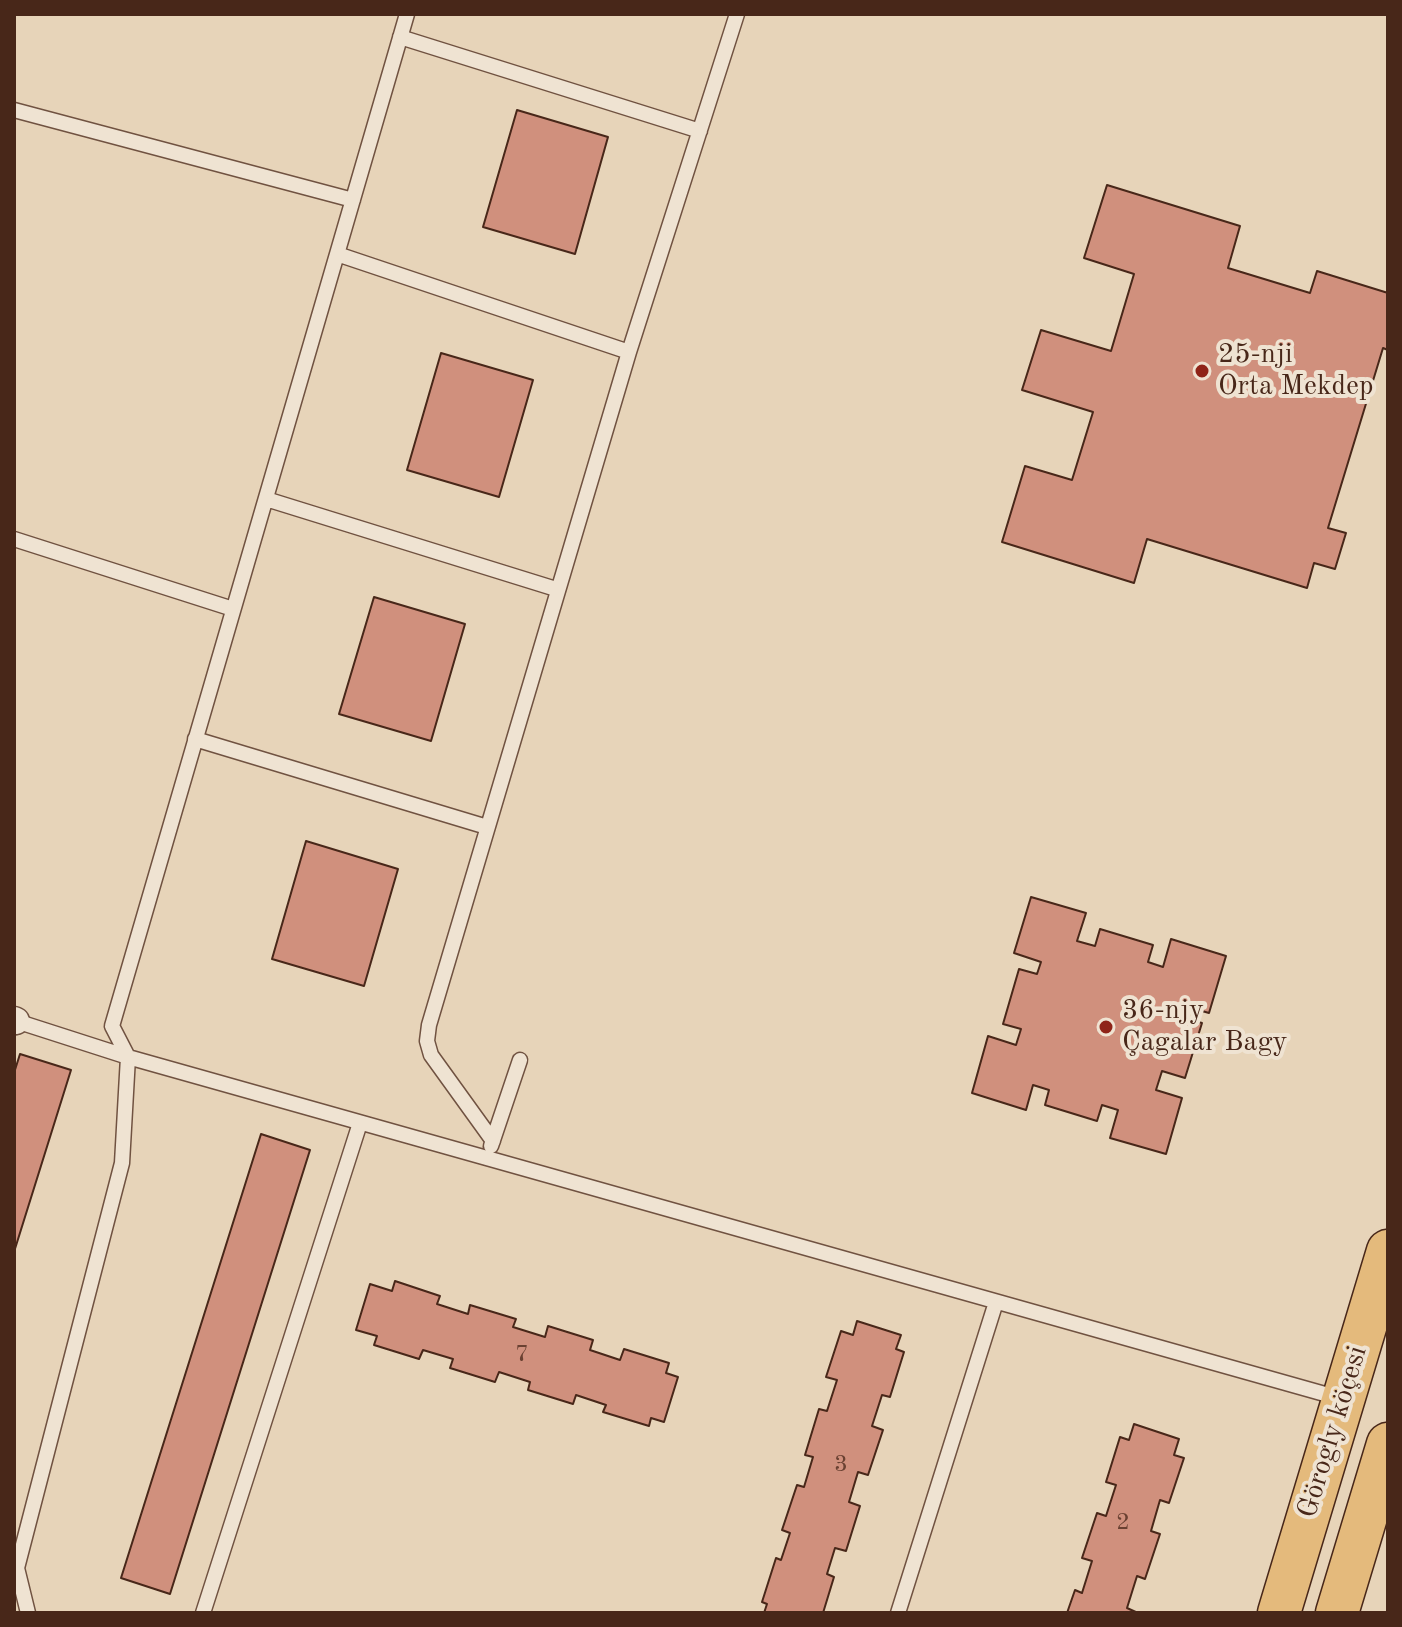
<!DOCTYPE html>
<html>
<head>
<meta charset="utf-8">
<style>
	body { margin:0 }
	#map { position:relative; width:1402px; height:1627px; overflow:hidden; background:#e7d4b9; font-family:"Old Standard TT",serif }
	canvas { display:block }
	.frame { position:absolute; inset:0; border:16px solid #482719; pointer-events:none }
</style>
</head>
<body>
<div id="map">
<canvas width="1402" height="1627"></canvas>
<div class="frame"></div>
</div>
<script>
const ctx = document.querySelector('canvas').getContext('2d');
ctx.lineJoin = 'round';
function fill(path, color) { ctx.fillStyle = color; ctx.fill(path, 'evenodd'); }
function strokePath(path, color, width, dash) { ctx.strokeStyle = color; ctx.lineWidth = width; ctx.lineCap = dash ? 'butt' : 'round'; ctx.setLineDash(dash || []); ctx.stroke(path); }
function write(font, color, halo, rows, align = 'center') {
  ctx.font = font + ' "Old Standard TT",serif'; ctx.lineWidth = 8; ctx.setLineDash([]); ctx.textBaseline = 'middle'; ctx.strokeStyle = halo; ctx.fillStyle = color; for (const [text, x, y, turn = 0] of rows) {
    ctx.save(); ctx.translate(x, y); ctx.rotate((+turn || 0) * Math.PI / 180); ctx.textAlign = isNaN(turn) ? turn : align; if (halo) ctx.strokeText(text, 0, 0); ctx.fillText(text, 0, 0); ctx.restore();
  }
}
const building = new Path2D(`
	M 517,110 L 608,137 L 575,254 L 483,227 Z
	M 1107,185 L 1240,226 L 1228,268 L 1310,293 L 1317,271 L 1388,293 L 1388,350 L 1383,348 L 1328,528 L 1346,533 L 1335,569 L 1314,563 L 1307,588 L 1147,539 L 1134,583 L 1002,542 L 1025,466 L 1072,480 L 1093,412 L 1022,390 L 1041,330 L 1111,351 L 1134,274 L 1084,258 Z
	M 441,353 L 533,380 L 499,497 L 407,470 Z
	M 374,597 L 465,624 L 431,741 L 339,714 Z
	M 306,841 L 398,869 L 364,986 L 272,959 Z
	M 1031,897 L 1086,913 L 1077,941 L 1095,946 L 1100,929 L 1153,945 L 1148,962 L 1163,967 L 1171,939 L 1226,956 L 1209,1013 L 1181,1005 L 1178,1016 L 1202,1023 L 1185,1078 L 1162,1071 L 1156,1090 L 1182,1098 L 1166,1154 L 1110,1138 L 1118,1110 L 1102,1105 L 1097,1121 L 1045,1105 L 1049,1090 L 1033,1085 L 1026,1110 L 972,1093 L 988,1036 L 1016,1045 L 1021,1029 L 1003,1024 L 1019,969 L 1037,974 L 1041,962 L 1014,953 Z
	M 20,1054 L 71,1070 L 14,1252 L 14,1073 Z
	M 261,1134 L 310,1150 L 170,1594 L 121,1578 Z
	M 395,1281 L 440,1296 L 437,1304 L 468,1314 L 470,1305 L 516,1319 L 513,1327 L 545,1337 L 548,1326 L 593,1340 L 590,1350 L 620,1360 L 624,1349 L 669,1363 L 666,1373 L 678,1377 L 664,1422 L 651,1418 L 649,1426 L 603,1412 L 606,1405 L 576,1395 L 573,1404 L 528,1390 L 530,1382 L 499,1372 L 495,1382 L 450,1368 L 453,1359 L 423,1350 L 419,1359 L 374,1345 L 377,1336 L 356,1330 L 370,1284 L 392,1291 Z
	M 857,1321 L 901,1335 L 896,1349 L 904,1352 L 890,1397 L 882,1395 L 872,1426 L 883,1430 L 868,1475 L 858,1472 L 849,1502 L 860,1506 L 846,1551 L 835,1548 L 827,1574 L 834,1577 L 823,1613 L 764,1613 L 767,1604 L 762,1602 L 776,1558 L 781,1560 L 790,1533 L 782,1530 L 797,1485 L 804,1487 L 813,1457 L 805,1455 L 819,1409 L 827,1411 L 837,1380 L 826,1377 L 841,1331 L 853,1335 Z
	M 1134,1424 L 1179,1439 L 1174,1455 L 1184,1458 L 1169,1503 L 1160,1500 L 1151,1531 L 1160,1534 L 1145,1579 L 1137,1576 L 1127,1608 L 1138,1613 L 1067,1613 L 1075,1590 L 1082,1593 L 1092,1561 L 1082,1558 L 1097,1513 L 1106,1516 L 1116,1485 L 1106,1482 L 1120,1437 L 1129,1440 Z`);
fill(building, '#d0907d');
strokePath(building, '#482719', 2);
const service = new Path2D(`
	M 400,37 L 700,131
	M 14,110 L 353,200
	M 337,254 L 629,352
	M 266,499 L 556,589
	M 14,539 L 233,609
	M 195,739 L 487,827
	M 15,1027 L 16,1021 L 128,1057
	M 128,1057 L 112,1026 L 407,14
	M 493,1141 L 431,1055 L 427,1041 L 429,1025 L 629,352 L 737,14
	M 491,1146 L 520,1060
	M 28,1613 L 17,1568 L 122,1163 L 128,1057 L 1339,1398
	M 203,1613 L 360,1123
	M 898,1613 L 996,1302`);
const minor = new Path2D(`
	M 14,1020 L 16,1021`);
const primary = new Path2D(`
	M 1279,1613 L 1388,1251
	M 1337,1613 L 1388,1444`);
strokePath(service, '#705241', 17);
strokePath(minor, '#705241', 29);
strokePath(primary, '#482719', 45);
strokePath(service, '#efe3d2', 14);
strokePath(minor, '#efe3d2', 26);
strokePath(primary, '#e4ba7c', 42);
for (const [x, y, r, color] of [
	[1202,371,8,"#8f2418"],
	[1106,1027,8,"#8f2418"]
]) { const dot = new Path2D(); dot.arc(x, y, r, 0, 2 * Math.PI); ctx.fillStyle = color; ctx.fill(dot); strokePath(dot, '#efe3d2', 3); }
write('24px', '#6a4132', null, [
	["7",522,1355],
	["3",841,1465],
	["2",1123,1523]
]);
write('28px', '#482719', '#efe3d2', [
	["25-nji",1218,355],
	["Orta Mekdep",1218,387],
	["36-njy",1122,1011],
	["Çagalar Bagy",1122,1043]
], 'left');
write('28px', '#482719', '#efe3d2', [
	["Görogly köçesi",1333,1432,-73]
]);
</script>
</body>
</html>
